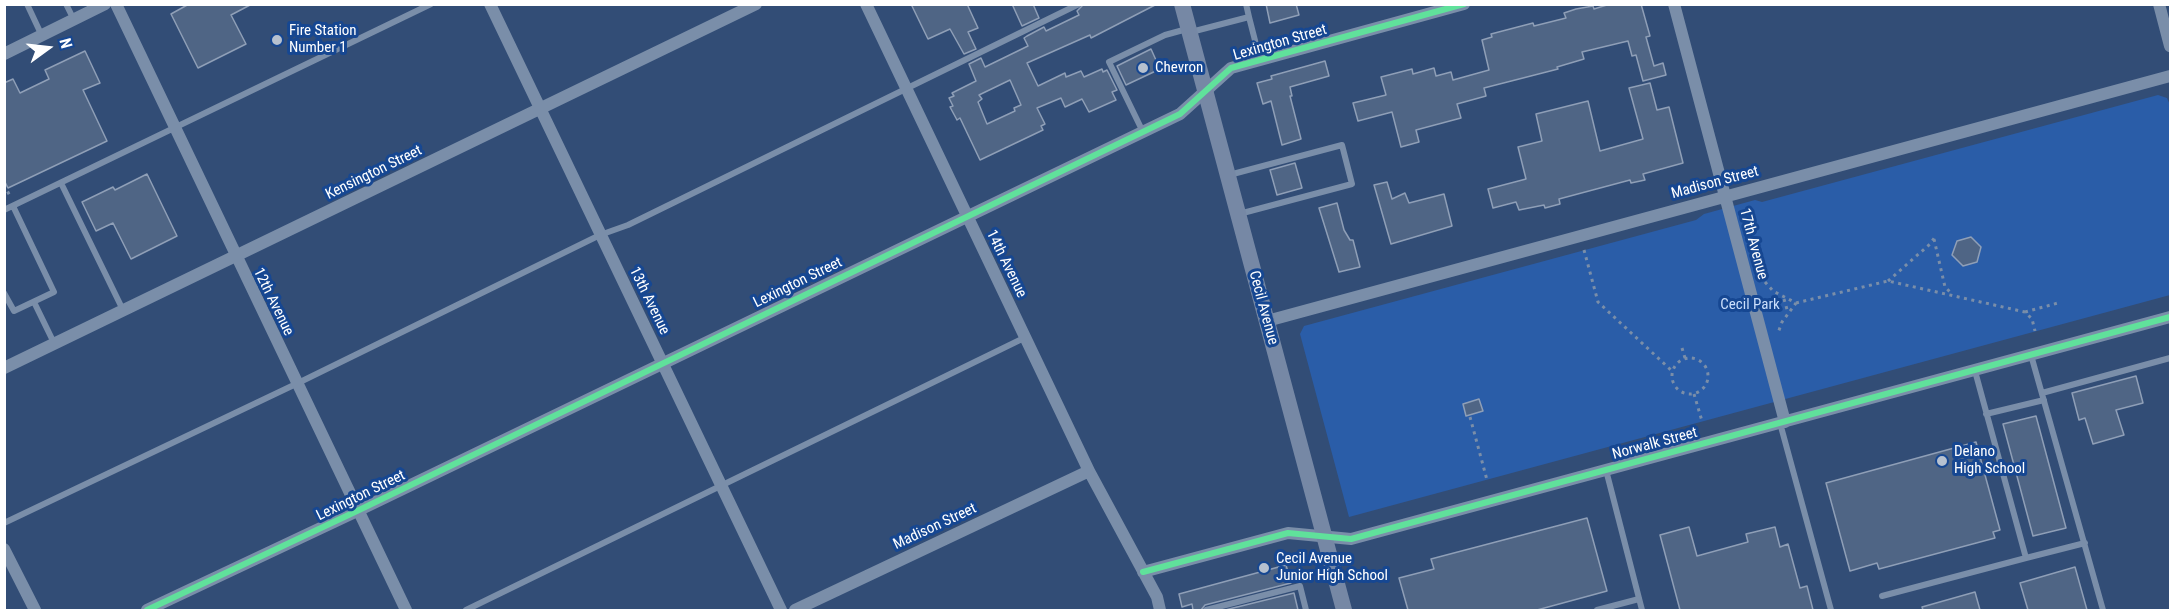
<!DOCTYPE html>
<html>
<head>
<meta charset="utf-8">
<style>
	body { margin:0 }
	#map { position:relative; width:2175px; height:615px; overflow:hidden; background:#324d76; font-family:"Roboto Condensed",sans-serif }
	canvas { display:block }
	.frame { position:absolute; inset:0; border:6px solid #fff; pointer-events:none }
	.north { position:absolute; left:18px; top:18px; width:60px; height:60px; -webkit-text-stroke:4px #164792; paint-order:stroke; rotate:75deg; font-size:16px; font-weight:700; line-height:24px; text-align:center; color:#fff }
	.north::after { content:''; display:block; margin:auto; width:21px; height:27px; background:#fff; clip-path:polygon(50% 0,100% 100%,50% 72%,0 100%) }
</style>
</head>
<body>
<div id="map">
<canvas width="2175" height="615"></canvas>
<div class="frame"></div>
<div class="north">N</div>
</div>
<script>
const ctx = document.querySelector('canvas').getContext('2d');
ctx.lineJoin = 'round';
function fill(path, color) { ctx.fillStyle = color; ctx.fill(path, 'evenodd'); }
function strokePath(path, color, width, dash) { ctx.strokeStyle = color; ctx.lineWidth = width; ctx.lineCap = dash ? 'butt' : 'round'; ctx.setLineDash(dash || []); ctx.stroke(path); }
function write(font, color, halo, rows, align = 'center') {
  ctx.font = font + ' "Roboto Condensed",sans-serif'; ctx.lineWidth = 6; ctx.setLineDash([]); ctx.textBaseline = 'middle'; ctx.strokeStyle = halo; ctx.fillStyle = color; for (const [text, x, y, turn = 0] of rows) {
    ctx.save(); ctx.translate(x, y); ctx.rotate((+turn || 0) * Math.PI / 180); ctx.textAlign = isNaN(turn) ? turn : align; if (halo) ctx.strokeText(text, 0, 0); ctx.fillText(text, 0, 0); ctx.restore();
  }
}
fill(new Path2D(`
	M 2158,95 L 2167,98 L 2170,105 L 2170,295 L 1349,517 L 1300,334 L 1304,326 L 1696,220 L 1704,214 L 1755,200 L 1762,202 Z`), '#2a5da8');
const building = new Path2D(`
	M 189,4 L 252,4 L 231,15 L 246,44 L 198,68 L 171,14 Z
	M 911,4 L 967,4 L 978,28 L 968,32 L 976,49 L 964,54 L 950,29 L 928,39 Z
	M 1012,4 L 1033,4 L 1039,18 L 1022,26 Z
	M 1084,4 L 1157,4 L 1091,38 L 1090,35 L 1027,63 L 1038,86 L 1065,73 L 1066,77 L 1081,71 L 1084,77 L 1102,69 L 1103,72 L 1107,70 L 1117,90 L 1112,92 L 1116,100 L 1089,112 L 1082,99 L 1065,107 L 1061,98 L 1037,108 L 1045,124 L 1041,126 L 1043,130 L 980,160 L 960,118 L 957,120 L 950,107 L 953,106 L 949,98 L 954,96 L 952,93 L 976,81 L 969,64 L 981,58 L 985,67 L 1028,46 L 1024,38 L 1027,36 L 1044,27 L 1046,31 L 1079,15 L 1077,11 ZM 1010,80 L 1021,105 L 1014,108 L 1015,111 L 987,124 L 978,102 L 982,99 L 979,95 Z
	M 1266,4 L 1296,4 L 1299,15 L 1270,23 Z
	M 1610,4 L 1641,4 L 1650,36 L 1646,37 L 1654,66 L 1663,63 L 1666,75 L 1643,81 L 1636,55 L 1632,56 L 1628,41 L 1582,52 L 1584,59 L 1557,67 L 1558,69 L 1484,88 L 1486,96 L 1457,104 L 1461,118 L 1416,130 L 1419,142 L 1401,147 L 1392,112 L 1358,121 L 1353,103 L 1386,95 L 1381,77 L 1412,69 L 1413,74 L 1434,68 L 1436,76 L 1451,72 L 1453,80 L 1489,70 L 1482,40 L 1492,37 L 1491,34 L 1533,23 L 1534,26 L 1566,18 L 1564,13 L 1576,9 L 1593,6 L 1594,9 Z
	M 1151,49 L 1160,69 L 1126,85 L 1117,66 Z
	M 85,51 L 100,83 L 83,90 L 107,141 L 8,188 L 4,180 L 4,83 L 13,79 L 20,93 L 49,79 L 45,70 Z
	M 1325,61 L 1329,76 L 1290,87 L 1292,96 L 1290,96 L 1301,139 L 1282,145 L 1271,101 L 1263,104 L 1257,83 L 1272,79 L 1271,76 Z
	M 1650,83 L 1657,110 L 1669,107 L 1683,163 L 1643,174 L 1645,180 L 1631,183 L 1630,180 L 1559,199 L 1560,204 L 1545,208 L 1544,205 L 1519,210 L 1516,202 L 1493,208 L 1488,189 L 1526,179 L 1518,147 L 1542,141 L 1536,114 L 1588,101 L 1600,151 L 1643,139 L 1629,88 Z
	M 1295,163 L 1302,188 L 1277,195 L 1270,170 Z
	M 147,174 L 177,236 L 131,259 L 113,223 L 96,231 L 82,202 L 113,187 L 115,190 Z
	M 1387,182 L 1392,199 L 1405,193 L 1409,203 L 1444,194 L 1452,226 L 1391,244 L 1374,185 Z
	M 1337,203 L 1344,230 L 1350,240 L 1353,240 L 1360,267 L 1339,272 L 1319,208 Z
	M 1971,237 L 1981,247 L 1977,262 L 1963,266 L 1952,255 L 1957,241 Z
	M 2136,376 L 2143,403 L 2116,410 L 2124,435 L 2093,444 L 2085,418 L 2079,420 L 2072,393 Z
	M 1479,399 L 1483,411 L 1466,416 L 1463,404 Z
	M 2036,416 L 2066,528 L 2033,536 L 2003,424 Z
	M 1976,442 L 2000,530 L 1993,532 L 1995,538 L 1879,569 L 1877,563 L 1850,571 L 1826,483 Z
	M 1587,518 L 1607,591 L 1537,610 L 1408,610 L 1399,578 L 1434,569 L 1431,559 Z
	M 1689,527 L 1697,556 L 1748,542 L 1746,534 L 1775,527 L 1780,547 L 1788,544 L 1800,588 L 1807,586 L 1813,610 L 1680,610 L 1660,535 Z
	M 1286,565 L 1291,583 L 1205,605 L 1201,610 L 1193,610 L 1192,604 L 1182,607 L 1179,594 Z
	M 2075,567 L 2087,610 L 2028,610 L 2020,583 Z
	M 1975,592 L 1980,610 L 1923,610 L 1922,607 Z
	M 1294,593 L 1298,610 L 1225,610 Z`);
fill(building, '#4f6585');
strokePath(building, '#8f9fb7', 1.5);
strokePath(new Path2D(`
	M 4,185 L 10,196
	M 1934,239 L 1945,287 L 1952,294
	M 1584,250 L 1598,302 L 1672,371
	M 1888,281 L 1930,244 L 1935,237
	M 1765,282 L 1773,291 L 1796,303 L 1782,322 L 1778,333
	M 1784,299 L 1788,313
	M 1796,303 L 1888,281 L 2025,312 L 2032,319 L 2035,331
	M 2025,312 L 2058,303
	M 1682,348 L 1685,358
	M1672 376a18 18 0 1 1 36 0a18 18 0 1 1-36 0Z
	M 1694,394 L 1702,421
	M 1470,417 L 1487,480`), '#7a8ea9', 3, [3, 4.5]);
strokePath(new Path2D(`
	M 27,4 L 42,36
	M 66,4 L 74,20
	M 1249,17 L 1260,60
	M 1191,32 L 1249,17 L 1246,4
	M 1143,132 L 1109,62 L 1165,35 L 1187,29
	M 1229,175 L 1342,145 L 1352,184 L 1239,214
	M 61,183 L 123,310
	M 4,210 L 431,4
	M 4,293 L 14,311 L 54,292 L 13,206
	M 34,302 L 54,343
	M 2031,355 L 2103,610
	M 1975,371 L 2026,558 L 2085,543
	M 2042,393 L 2170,358
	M 1986,414 L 2044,400
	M 1780,423 L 1831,610
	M 1606,470 L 1642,610
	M 4,523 L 296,384 L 600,235 L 628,225 L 1079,4
	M 1882,596 L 2026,558
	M 466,610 L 1024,338
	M 1206,610 L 1300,586 L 1306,610
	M 1597,610 L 1639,599`), '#7a8ea9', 6);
strokePath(new Path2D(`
	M 116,4 L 406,610
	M 490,4 L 781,610
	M 866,4 L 1089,471 L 1157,597 L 1160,610
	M 1674,4 L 1785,422
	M 2159,4 L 2170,46
	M 4,54 L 105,4
	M 1267,321 L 2170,76
	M 4,368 L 756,4
	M 4,549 L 35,610
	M 1143,572 L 1288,533 L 1351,539 L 2170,317
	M 147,610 L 357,511 L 1180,114 L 1231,68 L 1464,4
	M 795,610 L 1089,471`), '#7a8ea9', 12);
strokePath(new Path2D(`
	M 1182,4 L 1344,610`), '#7688a5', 16);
strokePath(new Path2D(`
	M 1143,572 L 1288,533 L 1351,539 L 2170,317
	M 147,610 L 357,511 L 1180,114 L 1231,68 L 1464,4`), '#60e19b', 6);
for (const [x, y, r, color] of [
	[277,40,6,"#b7c1cf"],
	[1143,68,6,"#b7c1cf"],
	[1942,461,6,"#b7c1cf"],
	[1264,568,6,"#b7c1cf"]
]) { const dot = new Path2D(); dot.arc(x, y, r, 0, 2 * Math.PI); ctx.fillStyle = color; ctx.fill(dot); strokePath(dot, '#164792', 2); }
write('15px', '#fff', '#164792', [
	["Fire Station",289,31],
	["Number 1",289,48],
	["Chevron",1155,68],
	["Delano",1954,452],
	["High School",1954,469],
	["Cecil Avenue",1276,559],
	["Junior High School",1276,576]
], 'left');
write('15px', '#fff', '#164792', [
	["Lexington Street",1280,43,-16],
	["Kensington Street",374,173,-26],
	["Madison Street",1715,183,-15],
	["17th Avenue",1753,244,75],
	["14th Avenue",1006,264,64],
	["Lexington Street",798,283,-26],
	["13th Avenue",649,301,64],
	["12th Avenue",273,302,64],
	["Cecil Avenue",1263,308,75],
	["Norwalk Street",1655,444,-15],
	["Lexington Street",361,496,-26],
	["Madison Street",935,527,-25]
]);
write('15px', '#cbdffc', '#164792', [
	["Cecil Park",1750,305]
]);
</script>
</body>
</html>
